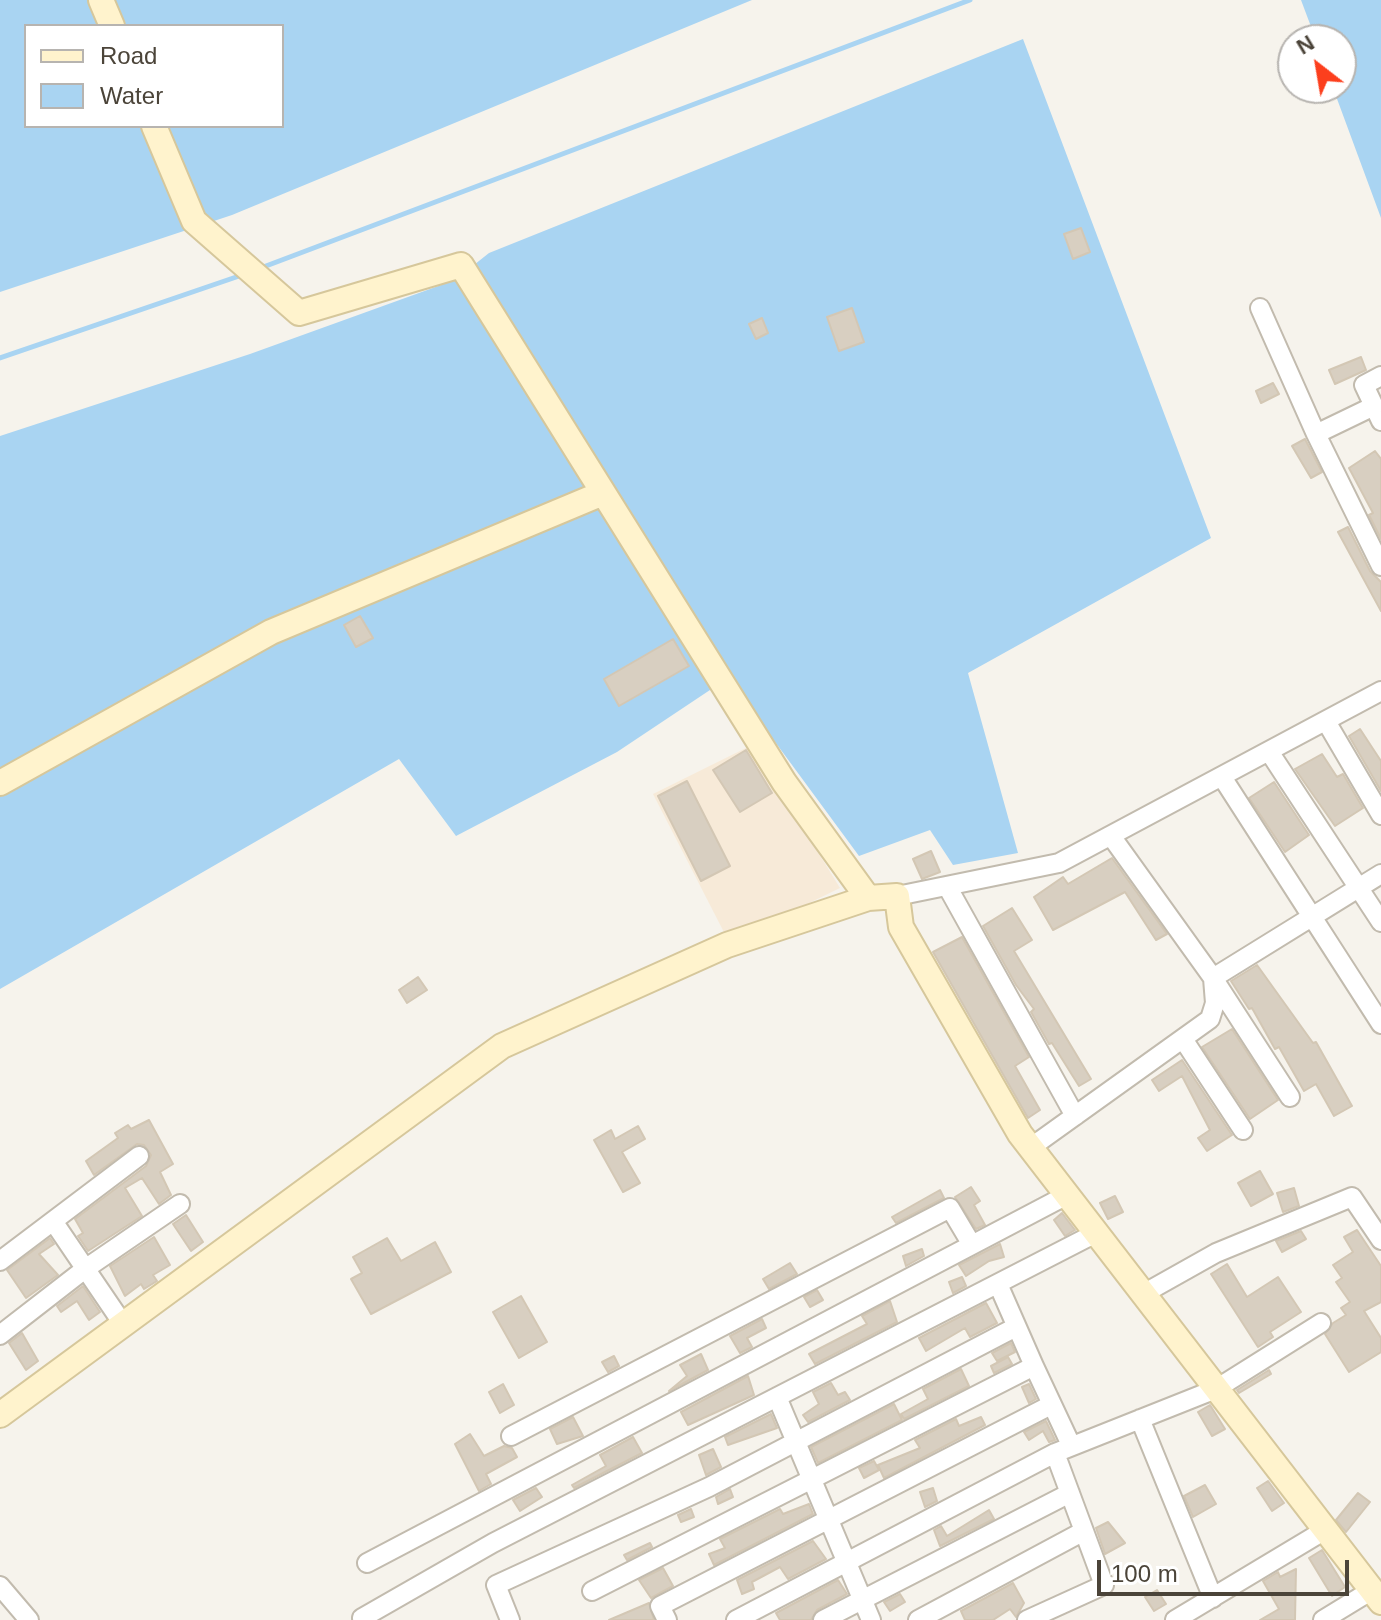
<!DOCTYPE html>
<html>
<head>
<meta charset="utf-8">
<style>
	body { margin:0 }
	#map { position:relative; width:1381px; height:1620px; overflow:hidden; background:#f6f3ec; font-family:Arial,sans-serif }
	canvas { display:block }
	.legend { position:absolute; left:24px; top:24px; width:260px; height:104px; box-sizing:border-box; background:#fff; border:2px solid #b7b4b0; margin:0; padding:10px 14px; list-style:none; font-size:24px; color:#4b4439 }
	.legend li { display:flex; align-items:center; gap:16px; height:40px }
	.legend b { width:40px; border:2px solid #b7b4b0 }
	.north { position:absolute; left:1277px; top:24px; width:80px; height:80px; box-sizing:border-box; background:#fff; border:2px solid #b7b4b0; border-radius:50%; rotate:329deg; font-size:22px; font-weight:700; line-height:32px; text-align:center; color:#4b4439 }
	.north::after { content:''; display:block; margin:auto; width:28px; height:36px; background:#fc3f1d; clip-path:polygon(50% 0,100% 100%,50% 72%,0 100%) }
	.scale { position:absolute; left:1097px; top:1560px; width:252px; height:36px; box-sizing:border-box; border:4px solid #4b4439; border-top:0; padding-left:10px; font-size:24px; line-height:28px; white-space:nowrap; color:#4b4439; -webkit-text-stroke:6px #fff; paint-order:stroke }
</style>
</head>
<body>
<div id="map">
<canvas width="1381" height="1620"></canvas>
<ul class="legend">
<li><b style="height:10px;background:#fff3cd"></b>Road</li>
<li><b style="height:22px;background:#a9d4f2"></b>Water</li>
</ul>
<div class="north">N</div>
<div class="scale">100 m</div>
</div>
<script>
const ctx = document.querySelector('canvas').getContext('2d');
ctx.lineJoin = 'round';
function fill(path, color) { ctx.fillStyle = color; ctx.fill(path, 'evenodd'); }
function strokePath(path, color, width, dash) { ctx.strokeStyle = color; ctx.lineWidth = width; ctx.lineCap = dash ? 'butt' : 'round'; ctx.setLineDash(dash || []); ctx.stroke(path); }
fill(new Path2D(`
	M 752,745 L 840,888 L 729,942 L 653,794 Z`), '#f7ead8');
fill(new Path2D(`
	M 0,0 L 752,0 L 232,215 L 0,292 ZM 26,26 L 282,26 L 282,126 L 26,126 Z
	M 1301,0 L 1381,0 L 1381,218 L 1333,88 L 1341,88 L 1341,40 L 1316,40 Z
	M 1023,39 L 1211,538 L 968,673 L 1018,853 L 953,865 L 930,830 L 859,856 L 728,678 L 617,752 L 456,836 L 399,759 L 0,989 L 0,436 L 250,354 L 455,280 L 489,253 Z`), '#a9d4f2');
strokePath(new Path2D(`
	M 258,269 L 970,0
	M 0,358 L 245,274`), '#a9d4f2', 5);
const building = new Path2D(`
	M 1081,228 L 1090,252 L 1073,259 L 1064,234 Z
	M 852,308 L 864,342 L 839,351 L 827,317 Z
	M 762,318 L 768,333 L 756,339 L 749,324 Z
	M 1361,357 L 1366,370 L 1335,384 L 1329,370 Z
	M 1273,383 L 1279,394 L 1261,403 L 1256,391 Z
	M 1305,439 L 1322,472 L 1311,478 L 1292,446 Z
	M 1375,451 L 1381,459 L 1381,539 L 1369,515 L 1373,513 L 1349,468 Z
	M 1348,527 L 1370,571 L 1381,582 L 1381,611 L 1338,532 Z
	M 360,616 L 373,638 L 356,647 L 344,625 Z
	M 673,639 L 689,666 L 619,706 L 604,679 Z
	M 1360,729 L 1381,761 L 1381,791 L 1349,736 Z
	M 746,750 L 772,793 L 740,812 L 713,770 Z
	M 1322,754 L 1337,777 L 1343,774 L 1363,808 L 1335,826 L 1295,769 Z
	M 687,781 L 730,866 L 701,881 L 658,796 Z
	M 1274,782 L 1309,835 L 1285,852 L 1249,798 Z
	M 931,851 L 940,872 L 922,879 L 913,859 Z
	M 1112,858 L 1167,934 L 1156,940 L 1125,892 L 1053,930 L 1034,897 L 1063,877 L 1068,884 Z
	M 1012,908 L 1032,940 L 1014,951 L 1091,1079 L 1079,1086 L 1052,1043 L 1049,1044 L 1031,1012 L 1034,1009 L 1016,985 L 983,926 Z
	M 962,937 L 1029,1057 L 1015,1066 L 1040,1110 L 1028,1118 L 933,952 Z
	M 1257,965 L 1313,1043 L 1316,1042 L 1352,1106 L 1334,1116 L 1316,1084 L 1304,1091 L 1279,1047 L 1275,1049 L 1252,1008 L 1249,1009 L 1231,981 Z
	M 418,977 L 427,990 L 407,1003 L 399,990 Z
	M 1232,1029 L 1278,1100 L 1250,1119 L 1202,1047 Z
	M 1182,1060 L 1232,1135 L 1207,1151 L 1198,1138 L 1210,1130 L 1182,1076 L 1159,1091 L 1152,1080 Z
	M 149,1120 L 173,1164 L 160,1172 L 171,1195 L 159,1204 L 142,1178 L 125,1188 L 142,1216 L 88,1251 L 78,1236 L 83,1233 L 75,1219 L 146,1166 L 151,1155 L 144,1145 L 137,1144 L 94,1175 L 86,1161 L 118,1138 L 115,1133 L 128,1125 L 131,1129 Z
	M 638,1126 L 645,1139 L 622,1152 L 640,1183 L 623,1192 L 594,1140 L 611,1130 L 615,1139 Z
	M 1260,1171 L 1273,1194 L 1251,1206 L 1238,1183 Z
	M 971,1187 L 980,1201 L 974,1205 L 985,1225 L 976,1229 L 955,1197 Z
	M 1294,1188 L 1299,1206 L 1283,1212 L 1277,1193 Z
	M 940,1190 L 944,1198 L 896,1223 L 892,1217 Z
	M 1115,1196 L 1123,1212 L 1108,1219 L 1100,1203 Z
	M 1062,1213 L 1075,1230 L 1065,1236 L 1054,1220 Z
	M 186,1215 L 203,1242 L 191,1251 L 173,1224 Z
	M 1357,1230 L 1381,1266 L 1381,1302 L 1364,1311 L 1381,1338 L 1381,1352 L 1349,1372 L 1325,1334 L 1333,1323 L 1346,1315 L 1341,1308 L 1350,1302 L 1336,1282 L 1342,1278 L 1333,1265 L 1353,1252 L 1344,1237 Z
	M 1301,1231 L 1306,1239 L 1282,1252 L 1276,1241 Z
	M 154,1237 L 170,1265 L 153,1275 L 157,1281 L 144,1289 L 141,1284 L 125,1296 L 110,1266 Z
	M 50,1238 L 54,1244 L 39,1254 L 58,1275 L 26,1298 L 7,1270 Z
	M 387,1238 L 401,1261 L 435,1242 L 451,1272 L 371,1314 L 351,1279 L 362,1273 L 353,1257 Z
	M 1000,1244 L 1004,1257 L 989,1261 L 966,1276 L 959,1265 Z
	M 922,1249 L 924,1256 L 906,1266 L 903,1256 Z
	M 790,1263 L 797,1274 L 769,1289 L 763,1279 Z
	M 1227,1264 L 1247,1297 L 1278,1277 L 1301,1312 L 1270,1332 L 1273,1337 L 1258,1347 L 1211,1274 Z
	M 962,1277 L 966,1286 L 953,1293 L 949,1282 Z
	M 83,1286 L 100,1312 L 89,1320 L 77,1301 L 61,1312 L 57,1306 Z
	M 817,1290 L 823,1300 L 810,1307 L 804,1297 Z
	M 521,1296 L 547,1342 L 519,1358 L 493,1312 Z
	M 890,1301 L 897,1322 L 815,1364 L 809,1354 L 867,1324 L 862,1316 Z
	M 986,1303 L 997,1323 L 970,1337 L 965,1328 L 926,1351 L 919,1338 Z
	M 762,1319 L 766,1328 L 747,1338 L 752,1347 L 740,1353 L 730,1336 Z
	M 22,1333 L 38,1361 L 26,1370 L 9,1343 Z
	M 1011,1343 L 1015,1352 L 997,1361 L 992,1353 Z
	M 701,1354 L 708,1370 L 669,1391 L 687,1376 L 680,1365 Z
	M 614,1356 L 619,1366 L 608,1372 L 602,1362 Z
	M 1008,1357 L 1012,1364 L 994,1373 L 991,1366 Z
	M 961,1369 L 969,1386 L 904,1419 L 901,1414 L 928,1399 L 923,1389 Z
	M 1269,1370 L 1271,1374 L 1239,1393 L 1237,1390 Z
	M 748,1376 L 754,1395 L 688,1425 L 681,1412 Z
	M 831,1383 L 838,1395 L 845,1392 L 850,1400 L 808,1422 L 803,1415 L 819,1404 L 813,1392 Z
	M 503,1384 L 514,1405 L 500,1413 L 489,1392 Z
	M 1029,1384 L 1036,1399 L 1029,1403 L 1022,1387 Z
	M 894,1404 L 902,1420 L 818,1463 L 811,1447 Z
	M 1210,1405 L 1225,1429 L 1212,1436 L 1198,1412 Z
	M 771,1414 L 777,1428 L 728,1445 L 725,1437 Z
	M 573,1417 L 583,1436 L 557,1444 L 550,1429 Z
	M 981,1417 L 985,1425 L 884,1478 L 878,1465 L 920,1448 L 915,1440 L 956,1419 L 959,1426 Z
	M 1046,1421 L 1055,1440 L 1049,1442 L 1043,1431 L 1029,1440 L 1024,1432 Z
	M 470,1434 L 484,1456 L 504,1446 L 512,1448 L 517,1457 L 486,1474 L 491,1484 L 479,1491 L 455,1444 Z
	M 633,1437 L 642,1453 L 574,1488 L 572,1485 L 606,1466 L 600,1455 Z
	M 713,1449 L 721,1467 L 706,1475 L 699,1455 Z
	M 874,1461 L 879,1470 L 864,1478 L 859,1468 Z
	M 1268,1481 L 1284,1503 L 1272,1511 L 1257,1488 Z
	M 1205,1485 L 1216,1504 L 1193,1517 L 1184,1496 Z
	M 536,1488 L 542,1497 L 520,1511 L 513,1500 Z
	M 933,1488 L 937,1501 L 925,1507 L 920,1492 Z
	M 730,1489 L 733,1497 L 718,1504 L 716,1497 Z
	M 1358,1493 L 1370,1502 L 1346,1532 L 1336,1520 Z
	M 809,1504 L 813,1514 L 714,1565 L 709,1554 L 725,1548 L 720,1539 L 780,1509 L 783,1514 Z
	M 691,1509 L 694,1517 L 681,1522 L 678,1515 Z
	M 989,1510 L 994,1519 L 940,1546 L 934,1530 L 941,1526 L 947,1536 Z
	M 1108,1522 L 1125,1543 L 1105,1554 L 1096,1528 Z
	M 813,1541 L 826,1559 L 788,1579 L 780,1567 L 752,1582 L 754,1589 L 742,1594 L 737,1580 Z
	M 650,1543 L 652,1547 L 627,1560 L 624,1555 Z
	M 1322,1550 L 1345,1587 L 1332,1596 L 1309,1558 Z
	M 663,1568 L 673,1586 L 651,1598 L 639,1580 Z
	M 1296,1569 L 1295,1620 L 1260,1620 L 1279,1609 L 1263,1581 L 1278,1572 L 1280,1577 Z
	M 838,1580 L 847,1594 L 817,1610 L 811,1620 L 780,1620 L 776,1613 Z
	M 1013,1583 L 1024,1603 L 1016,1617 L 1010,1609 L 993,1620 L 965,1620 L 961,1611 Z
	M 1157,1590 L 1166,1604 L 1154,1611 L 1145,1597 Z
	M 900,1594 L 905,1602 L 890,1611 L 884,1602 Z
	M 649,1603 L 654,1620 L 609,1620 Z`);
fill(building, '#d8cfc1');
strokePath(building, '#d3c7b4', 2);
const street = new Path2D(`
	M 1260,308 L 1316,434
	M 1381,376 L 1364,385 L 1381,421
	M 1374,406 L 1316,434 L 1381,566
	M 1327,723 L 1381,815
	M 1270,753 L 1381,922
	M 1222,777 L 1381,1024
	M 1111,836 L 1213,978 L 1290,1097
	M 947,886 L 1075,1116
	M 897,896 L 1059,863 L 1381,691
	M 1183,1039 L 1243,1130
	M 1030,1148 L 1210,1019 L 1215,1003 L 1213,978 L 1381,874
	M 53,1221 L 123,1324
	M 0,1261 L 139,1156
	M 1143,1294 L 1216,1253 L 1352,1197 L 1381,1240
	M 0,1335 L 85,1269 L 180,1204
	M 1034,1366 L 1071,1445
	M 777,1397 L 871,1620
	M 1140,1419 L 1213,1598
	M 511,1436 L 950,1208 L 972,1245
	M 367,1563 L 1067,1195
	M 0,1586 L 29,1620
	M 592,1591 L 1034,1366 L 998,1284
	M 362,1618 L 493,1543 L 1096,1233
	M 510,1620 L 496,1585 L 709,1487 L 1016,1327
	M 667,1620 L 660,1606 L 1051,1405
	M 736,1620 L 1055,1453 L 1216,1389 L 1321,1323
	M 823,1620 L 1070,1493
	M 918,1620 L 1084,1531
	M 1027,1620 L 1104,1585 L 1055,1453
	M 1175,1620 L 1325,1530
	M 1323,1620 L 1372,1590`);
const secondary = new Path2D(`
	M 101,0 L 112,26
	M 154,126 L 194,221 L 299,313 L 461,265 L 784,782 L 868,898
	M 0,783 L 271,632 L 603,493
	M 0,1415 L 502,1046 L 727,945 L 868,898 L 897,896 L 901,927 L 1020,1134 L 1381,1602`);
strokePath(street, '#c2bbae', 22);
strokePath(secondary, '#d6c79b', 28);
strokePath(street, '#fff', 18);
strokePath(secondary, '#fff3cd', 24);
</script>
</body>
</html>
